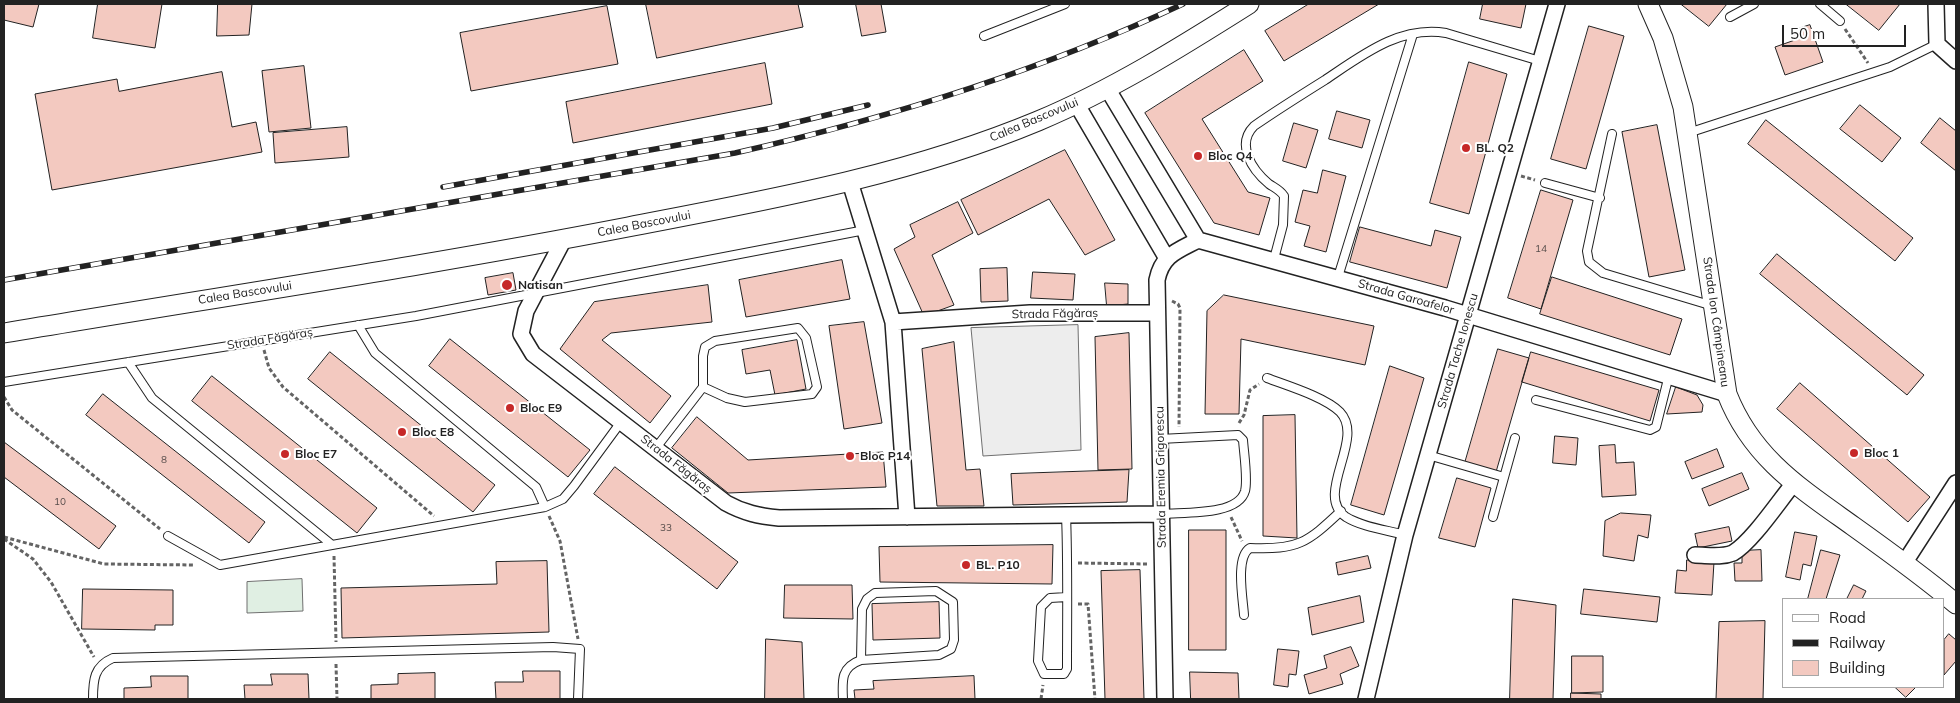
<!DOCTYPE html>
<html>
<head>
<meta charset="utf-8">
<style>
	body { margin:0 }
	#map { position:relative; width:1960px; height:703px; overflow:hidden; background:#fff; font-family:Mulish,sans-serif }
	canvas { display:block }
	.frame { position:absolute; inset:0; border:5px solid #222; pointer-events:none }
	.legend { position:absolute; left:1782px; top:598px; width:162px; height:90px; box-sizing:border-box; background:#fff; border:1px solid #a7a7a7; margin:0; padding:6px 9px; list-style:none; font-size:15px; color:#222 }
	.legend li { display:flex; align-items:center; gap:10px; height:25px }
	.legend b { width:25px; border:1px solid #a7a7a7 }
	.scale { position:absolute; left:1782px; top:25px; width:124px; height:22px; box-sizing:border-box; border:2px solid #222; border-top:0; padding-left:6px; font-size:15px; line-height:18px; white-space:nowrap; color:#222; -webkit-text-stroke:4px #fff; paint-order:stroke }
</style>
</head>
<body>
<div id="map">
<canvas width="1960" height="703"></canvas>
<div class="frame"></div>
<ul class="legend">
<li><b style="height:6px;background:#fff"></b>Road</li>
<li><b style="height:6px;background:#222"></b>Railway</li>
<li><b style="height:14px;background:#f3c9c0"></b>Building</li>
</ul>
<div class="scale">50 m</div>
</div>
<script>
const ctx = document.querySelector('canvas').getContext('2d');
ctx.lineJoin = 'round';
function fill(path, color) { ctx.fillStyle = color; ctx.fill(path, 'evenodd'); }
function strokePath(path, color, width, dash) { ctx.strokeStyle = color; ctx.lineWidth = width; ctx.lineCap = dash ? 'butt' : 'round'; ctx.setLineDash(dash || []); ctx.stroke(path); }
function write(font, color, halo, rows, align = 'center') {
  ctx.font = font + ' Mulish,sans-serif'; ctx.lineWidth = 4; ctx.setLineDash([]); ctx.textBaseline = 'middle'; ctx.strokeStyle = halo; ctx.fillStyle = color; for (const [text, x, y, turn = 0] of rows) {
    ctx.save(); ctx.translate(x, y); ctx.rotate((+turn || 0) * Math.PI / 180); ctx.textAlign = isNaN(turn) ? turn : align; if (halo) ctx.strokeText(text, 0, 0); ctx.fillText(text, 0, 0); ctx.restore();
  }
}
const green = new Path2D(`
	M 302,579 L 303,611 L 247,613 L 247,582 Z`);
fill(green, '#e0efe3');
strokePath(green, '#6f6f6f', 1);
const parking = new Path2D(`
	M 1078,325 L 1081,450 L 983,456 L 971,328 Z`);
fill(parking, '#ededed');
strokePath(parking, '#6f6f6f', 1);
const building = new Path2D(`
	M 4,4 L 39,4 L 33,27 L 4,20 Z
	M 98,4 L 162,4 L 155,48 L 93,38 Z
	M 218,4 L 252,4 L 249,35 L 217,36 Z
	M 646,4 L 798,4 L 803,27 L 657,58 Z
	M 856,4 L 881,4 L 886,32 L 862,36 Z
	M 1309,4 L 1379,4 L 1284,61 L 1265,31 Z
	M 1483,4 L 1526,4 L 1521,28 L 1480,19 Z
	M 1681,4 L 1727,4 L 1709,26 Z
	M 1846,4 L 1900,4 L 1879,30 Z
	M 607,6 L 618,64 L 471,91 L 460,33 Z
	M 1810,25 L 1823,62 L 1785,75 L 1775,47 L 1795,40 L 1792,31 Z
	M 1589,26 L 1624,36 L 1586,169 L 1551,159 Z
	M 1244,50 L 1263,81 L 1202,119 L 1248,192 L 1270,198 L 1259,235 L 1214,223 L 1145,113 Z
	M 1469,62 L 1507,74 L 1469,214 L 1430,203 Z
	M 765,63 L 772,104 L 573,143 L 566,102 Z
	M 304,66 L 311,128 L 269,132 L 262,71 Z
	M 222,72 L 232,127 L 256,122 L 262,152 L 52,190 L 35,94 L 117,79 L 119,91 Z
	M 1860,105 L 1901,138 L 1882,162 L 1840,129 Z
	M 1337,111 L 1370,120 L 1362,148 L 1329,139 Z
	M 1940,118 L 1956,131 L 1956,171 L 1921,143 Z
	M 1766,120 L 1913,238 L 1895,261 L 1748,144 Z
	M 1294,123 L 1318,130 L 1306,168 L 1283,161 Z
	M 1657,125 L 1685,270 L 1649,277 L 1622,132 Z
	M 347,127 L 349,157 L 275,163 L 273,133 Z
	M 1065,150 L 1115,240 L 1085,255 L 1049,199 L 978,235 L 961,200 Z
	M 1323,170 L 1346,176 L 1326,252 L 1304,246 L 1310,226 L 1295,222 L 1303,190 L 1317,193 Z
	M 1541,190 L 1573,200 L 1541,309 L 1508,298 Z
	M 958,202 L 973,233 L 932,255 L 954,305 L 924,316 L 894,249 L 915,237 L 910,225 Z
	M 1360,227 L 1431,246 L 1435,230 L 1461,237 L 1447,288 L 1350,262 Z
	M 1777,254 L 1924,375 L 1907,395 L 1760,274 Z
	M 842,260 L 850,299 L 746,317 L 739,280 Z
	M 1007,268 L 1008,301 L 981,302 L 980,269 Z
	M 1033,272 L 1075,274 L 1073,300 L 1031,298 Z
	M 513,273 L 516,290 L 488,295 L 485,278 Z
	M 1552,277 L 1682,319 L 1670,355 L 1540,314 Z
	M 1105,283 L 1128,284 L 1128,304 L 1107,306 Z
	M 708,285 L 712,322 L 611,333 L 602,340 L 671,396 L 650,423 L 560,349 L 594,302 Z
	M 1224,295 L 1374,326 L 1365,365 L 1241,339 L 1239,414 L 1205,414 L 1207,311 Z
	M 864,322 L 882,423 L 844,429 L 829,326 Z
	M 1129,333 L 1132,469 L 1098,470 L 1095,337 Z
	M 450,339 L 590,450 L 568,477 L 429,366 Z
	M 797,340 L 806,389 L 775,395 L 770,370 L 746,374 L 742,350 Z
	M 954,342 L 966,470 L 980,469 L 984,506 L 937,506 L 922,349 Z
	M 1498,349 L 1529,358 L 1496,472 L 1465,463 Z
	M 330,352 L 495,485 L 473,512 L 308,379 Z
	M 1531,352 L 1659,390 L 1650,421 L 1522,382 Z
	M 1390,366 L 1424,378 L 1384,515 L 1351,505 Z
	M 212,376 L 377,508 L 357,533 L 192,401 Z
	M 1800,383 L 1930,497 L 1908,522 L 1777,409 Z
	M 1676,387 L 1697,395 L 1703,405 L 1702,412 L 1667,414 Z
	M 103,394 L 265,522 L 249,543 L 86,415 Z
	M 1295,415 L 1297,538 L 1263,536 L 1263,416 Z
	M 697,417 L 748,460 L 883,452 L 886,487 L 728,493 L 672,448 Z
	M 1555,436 L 1578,438 L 1576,465 L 1553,463 Z
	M 4,442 L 116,526 L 99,549 L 4,477 Z
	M 1615,445 L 1616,463 L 1634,462 L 1636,495 L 1602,497 L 1599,446 Z
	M 1717,449 L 1724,467 L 1692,479 L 1685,462 Z
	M 615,467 L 738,562 L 717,589 L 594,494 Z
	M 1129,470 L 1127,502 L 1013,505 L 1011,474 Z
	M 1742,473 L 1749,489 L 1709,506 L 1702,489 Z
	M 1457,478 L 1491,488 L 1475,547 L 1439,538 Z
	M 1621,513 L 1651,515 L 1648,538 L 1638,535 L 1634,561 L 1603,556 L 1605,521 Z
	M 1729,527 L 1732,541 L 1698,548 L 1695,534 Z
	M 1189,530 L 1226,530 L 1226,650 L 1189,650 Z
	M 1795,532 L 1817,536 L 1811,566 L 1803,564 L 1800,580 L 1786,577 Z
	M 1053,545 L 1052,584 L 880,582 L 879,547 Z
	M 1761,550 L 1762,581 L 1735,581 L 1734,563 L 1742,563 L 1742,551 Z
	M 1821,550 L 1840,555 L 1826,599 L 1808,599 Z
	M 1368,556 L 1371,568 L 1338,575 L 1336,563 Z
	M 1687,560 L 1714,562 L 1712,595 L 1675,593 L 1677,570 L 1686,571 Z
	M 547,561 L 549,632 L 342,638 L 341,588 L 497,584 L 496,562 Z
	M 1140,570 L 1144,699 L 1105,699 L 1101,571 Z
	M 785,585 L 852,585 L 853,619 L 784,618 Z
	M 1854,585 L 1866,591 L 1862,599 L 1847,599 Z
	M 83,589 L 173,590 L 173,625 L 155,625 L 155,630 L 82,629 Z
	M 1584,589 L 1660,597 L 1657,622 L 1581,614 Z
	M 1360,596 L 1364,622 L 1312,635 L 1308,608 Z
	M 1513,599 L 1556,605 L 1553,699 L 1510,699 Z
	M 939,602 L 940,638 L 873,640 L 872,604 Z
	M 1765,621 L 1763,699 L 1716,699 L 1719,622 Z
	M 1949,634 L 1956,640 L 1956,661 L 1944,675 L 1944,640 Z
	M 766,639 L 802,642 L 804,699 L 765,699 Z
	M 1351,647 L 1359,666 L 1340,674 L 1343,684 L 1309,694 L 1304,675 L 1327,668 L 1324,656 Z
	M 1278,649 L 1299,651 L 1296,675 L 1289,674 L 1288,687 L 1274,685 Z
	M 1572,656 L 1603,656 L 1603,692 L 1572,693 Z
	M 523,671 L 560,671 L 560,699 L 496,699 L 495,682 L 523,682 Z
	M 1190,672 L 1238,673 L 1239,699 L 1191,699 Z
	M 435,673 L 435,699 L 371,699 L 371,685 L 398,684 L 398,674 Z
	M 271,674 L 308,674 L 309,699 L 245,699 L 244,685 L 272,685 Z
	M 151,676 L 188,676 L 188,699 L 124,699 L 124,688 L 151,687 Z
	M 974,676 L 975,699 L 855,699 L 854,690 L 874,689 L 873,681 Z
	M 1895,687 L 1916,687 L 1906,697 Z
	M 1571,693 L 1601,694 L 1601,699 L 1571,699 Z`);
fill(building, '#f3c9c0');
strokePath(building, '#222', 1);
const service = new Path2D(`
	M 1820,4 L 1840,21
	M 1730,17 L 1754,4
	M 984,36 L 1065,4
	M 1688,133 L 1890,67 L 1937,44
	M 1612,134 L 1587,251 L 1589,262 L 1603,273 L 1713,306
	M 1545,183 L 1600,198
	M 1274,259 L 1283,225 L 1284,196 C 1280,190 1275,188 1269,184 C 1251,169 1236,144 1254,126 C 1277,110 1301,95 1325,80 C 1361,56 1400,25 1446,33 L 1540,61
	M 1338,277 L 1413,34
	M 358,325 L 375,353 L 536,487 L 545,507
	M 128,362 L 152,398 L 331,544
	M 1267,378 C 1288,386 1325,397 1340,412 C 1366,439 1313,495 1346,517 C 1362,527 1387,530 1405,535
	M 4,382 L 416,316 L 865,230
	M 1536,400 L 1650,430 L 1656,427 L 1669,375
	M 1160,439 L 1238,435 L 1243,440 C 1244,454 1248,479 1245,491 C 1238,516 1184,512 1163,514
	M 655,449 L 703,387 L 703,356 L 705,347 L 715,341 L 798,328 L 806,338 L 817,387 L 812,394 L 745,402 L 727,398 L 703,387
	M 1428,455 L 1504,477
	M 1066,514 C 1068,566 1067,618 1067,669 L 1064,674 L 1044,674 L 1038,661 L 1041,607 L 1050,598 L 1067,597
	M 1493,517 L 1515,438
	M 168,536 L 220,565 L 545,507 L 563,499 L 574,486 L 621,422
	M 1244,615 C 1243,599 1235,557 1250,548 C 1298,550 1307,543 1341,511
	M 93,699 C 93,680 94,666 113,658 L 553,647 L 580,649 L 578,699
	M 843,699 C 842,680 841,667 861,660 L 939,655 L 951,649 L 954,640 L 953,602 L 936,591 L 875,593 L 867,599 L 862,609 L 861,660`);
const minor = new Path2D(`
	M 1936,4 L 1937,44 L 1956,61
	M 1107,88 L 1198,240
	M 1076,103 L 1166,257
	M 850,182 L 893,322 L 1030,313 L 1157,313
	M 564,239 L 526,311 L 521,334 L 533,354 L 726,503 C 744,513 759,516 779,518 L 1163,514
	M 1198,240 L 1445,308 L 1727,394
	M 893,322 L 907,517
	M 1695,555 C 1707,555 1721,558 1733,553 C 1752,542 1779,501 1794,483
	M 1905,562 L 1956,483
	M 1165,699 L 1157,280 C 1162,255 1177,251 1198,240
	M 1366,699 L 1405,535 L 1557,4`);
const tertiary = new Path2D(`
	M 1648,4 L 1663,38 L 1683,107 L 1727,394 C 1752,458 1800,488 1853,526 C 1888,551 1923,576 1956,604
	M 4,333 C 212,298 421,267 628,227 C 767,200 906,176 1038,121 C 1112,90 1181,47 1249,4`);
strokePath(service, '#222', 10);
strokePath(minor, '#222', 18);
strokePath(tertiary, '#222', 21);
strokePath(new Path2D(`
	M 1845,29 L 1868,63
	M 1521,176 L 1535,180
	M 1172,301 L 1178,304 L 1180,308 L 1179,427
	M 264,350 L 269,368 L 283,387 L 434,516
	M 4,397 L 12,410 L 160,529
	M 1239,423 L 1244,415 L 1250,390 L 1259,384
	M 549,516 L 560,541 L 578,639
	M 1231,517 L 1242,541
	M 4,537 L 104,564 L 194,565
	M 4,539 L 33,559 L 51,582 L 94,657
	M 334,556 L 336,642
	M 1078,563 L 1149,564
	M 1078,604 L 1088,604 L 1095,699
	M 336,664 L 337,699
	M 1041,699 L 1043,685`), '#646464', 3, [4, 2.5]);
strokePath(service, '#fff', 8);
strokePath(minor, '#fff', 15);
strokePath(tertiary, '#fff', 19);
const rail = new Path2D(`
	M 443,187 L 773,128 L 868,105
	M 4,280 L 735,153 C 890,118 1040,71 1183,4`);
strokePath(rail, '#222', 5.5);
strokePath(rail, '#fff', 4, [11]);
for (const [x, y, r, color] of [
	[1466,148,5,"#c62828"],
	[1198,156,5,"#c62828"],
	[507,285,6,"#c62828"],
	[510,408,5,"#c62828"],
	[402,432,5,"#c62828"],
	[1854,453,5,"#c62828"],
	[285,454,5,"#c62828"],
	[850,456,5,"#c62828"],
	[966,565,5,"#c62828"]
]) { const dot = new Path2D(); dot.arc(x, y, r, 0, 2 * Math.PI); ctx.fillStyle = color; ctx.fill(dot); strokePath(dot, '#fff', 2); }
write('10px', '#564c4a', null, [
	["14",1541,249],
	["8",164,460],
	["10",60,502],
	["33",666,528]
]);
write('12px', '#222', '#fff', [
	["Calea Bascovului",1034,120,-23],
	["Calea Bascovului",644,224,-11],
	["Calea Bascovului",245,293,-9],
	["Strada Garoafelor",1406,297,16],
	["Strada Făgăraș",1055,314,-1],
	["Strada Ion Câmpineanu",1716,322,82],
	["Strada Făgăraș",270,339,-9],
	["Strada Tache Ionescu",1458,351,-74],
	["Strada Făgăraș",676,464,38],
	["Strada Eremia Grigorescu",1161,477,-91]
]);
write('bold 12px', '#222', '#fff', [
	["BL. Q2",1476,148],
	["Bloc Q4",1208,156],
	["Natisan",518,285],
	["Bloc E9",520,408],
	["Bloc E8",412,432],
	["Bloc 1",1864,453],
	["Bloc E7",295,454],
	["Bloc P14",860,456],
	["BL. P10",976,565]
], 'left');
</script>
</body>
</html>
